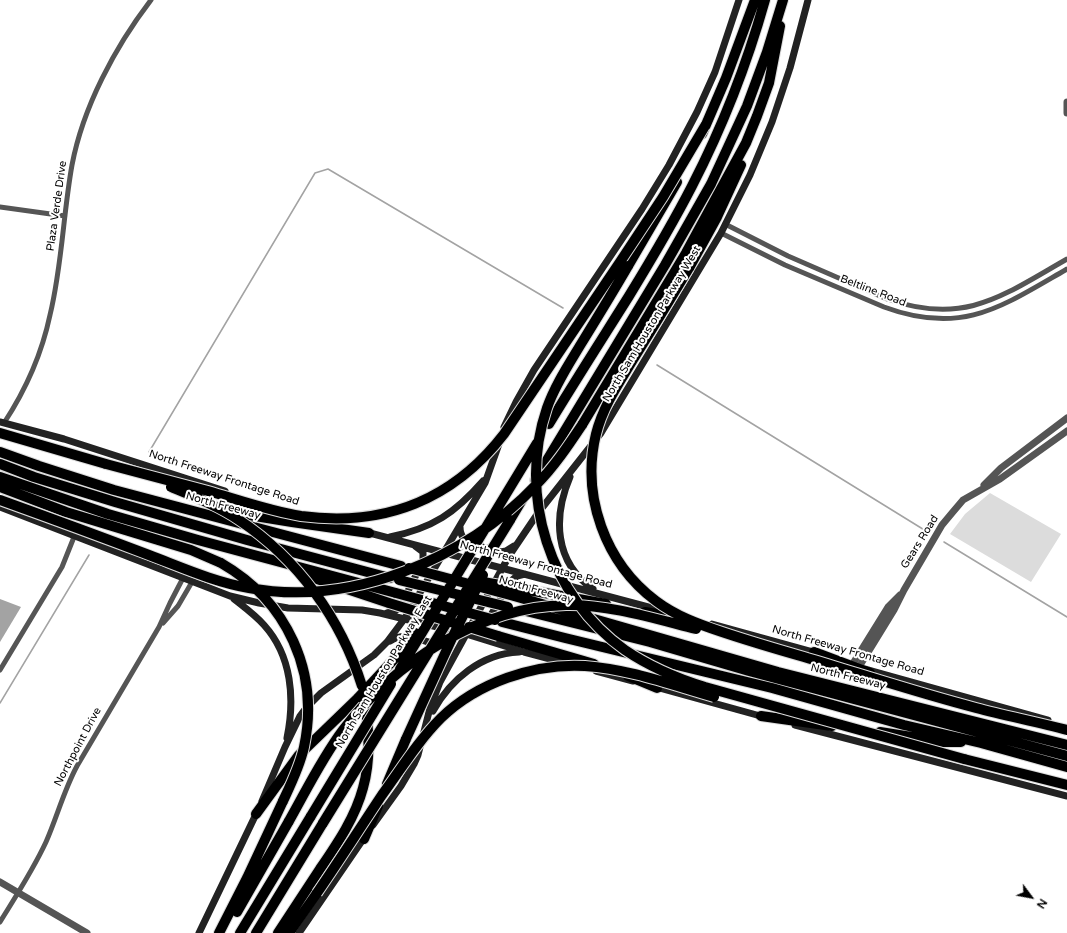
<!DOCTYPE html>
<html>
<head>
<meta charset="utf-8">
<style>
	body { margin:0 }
	#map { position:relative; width:1067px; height:933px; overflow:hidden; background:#fff; font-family:"Varela Round",sans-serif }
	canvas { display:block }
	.north { position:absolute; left:1011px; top:877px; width:40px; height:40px; -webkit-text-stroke:3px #fff; paint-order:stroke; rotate:122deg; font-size:11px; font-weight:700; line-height:16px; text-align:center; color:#000 }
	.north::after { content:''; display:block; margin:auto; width:14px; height:18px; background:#000; clip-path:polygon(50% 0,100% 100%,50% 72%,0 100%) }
</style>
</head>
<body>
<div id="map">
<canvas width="1067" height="933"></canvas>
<div class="north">N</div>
</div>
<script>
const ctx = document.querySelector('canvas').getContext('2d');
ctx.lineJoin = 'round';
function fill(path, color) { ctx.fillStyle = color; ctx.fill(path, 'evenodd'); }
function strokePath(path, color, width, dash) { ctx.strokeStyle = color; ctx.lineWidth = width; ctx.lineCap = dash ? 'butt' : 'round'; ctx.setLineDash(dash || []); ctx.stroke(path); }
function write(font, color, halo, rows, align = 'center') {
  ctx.font = font + ' "Varela Round",sans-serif'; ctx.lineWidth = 4; ctx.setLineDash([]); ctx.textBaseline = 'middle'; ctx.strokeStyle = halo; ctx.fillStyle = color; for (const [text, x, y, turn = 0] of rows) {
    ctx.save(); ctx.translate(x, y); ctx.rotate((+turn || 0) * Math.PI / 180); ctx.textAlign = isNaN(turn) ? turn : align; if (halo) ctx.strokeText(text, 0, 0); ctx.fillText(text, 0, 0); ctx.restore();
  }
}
fill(new Path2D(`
	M 990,493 L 1061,534 L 1031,582 L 950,534 L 965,514 Z`), '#dcdcdc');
fill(new Path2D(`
	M 0,599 L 21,607 L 0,642 Z`), '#a3a3a3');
strokePath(new Path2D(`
	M 657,365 L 926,531
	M 149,452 L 315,173 L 328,169 L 563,308
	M 944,542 L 1067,617
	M 0,703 L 89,555`), '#a3a3a3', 1.5);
const motorway = new Path2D(`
	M 702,134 L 726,78 L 755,0
	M 628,266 L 677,182
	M 689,268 L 717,217 L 741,165
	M 549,424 C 575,381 602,339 629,296 C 651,260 673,223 692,186 C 723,126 747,64 765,0
	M 582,425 L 686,253 L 746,143 L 757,116 L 769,83 L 780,26
	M 0,433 L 106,464
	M 0,452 L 39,466 L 114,490 L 401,566
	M 0,464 L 34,477 L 115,502 L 247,540 L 390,578
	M 0,477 L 108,514 L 198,540 L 396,593
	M 535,480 L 665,265 L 711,184 L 747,106 L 767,52 L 783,0
	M 0,487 L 66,512 L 191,550 L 221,563
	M 224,511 L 292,522 L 369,533
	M 510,520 L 522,500
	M 311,577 L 389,603
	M 517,588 L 606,604
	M 514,596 L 778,672 L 1067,745
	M 522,610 L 650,642 L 749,671 L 1067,756
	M 645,612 L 682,618
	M 502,622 L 565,638 L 772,688 L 904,725 L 981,743 L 1067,767
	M 498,636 L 594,664
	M 814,652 L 870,673
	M 628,676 L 657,688
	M 761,716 L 832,726
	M 880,732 L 943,742 L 961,742
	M 964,759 L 1067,785
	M 387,784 L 406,739
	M 256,814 L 299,755 L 359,697
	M 364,839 L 378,806
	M 237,912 L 289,821
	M 219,933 L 247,878 L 283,801
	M 240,933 L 311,816
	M 256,933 L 323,823
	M 278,933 C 292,912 306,890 320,869 C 337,844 355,818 363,788 C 371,760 369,726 364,697
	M 289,933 L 317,893`);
strokePath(motorway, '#dbdbdb', 12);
strokePath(new Path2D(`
	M 0,207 L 65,216
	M 725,224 L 788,256 L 887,299 C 965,326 1002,296 1067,259
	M 721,233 L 785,265 L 884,307 C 962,336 1001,307 1067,269
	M 4,423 C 25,391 42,353 50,315 C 62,266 63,215 72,165 C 83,107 115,47 151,0
	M 163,623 L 178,606 L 192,582
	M 0,670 L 62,567 L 74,537
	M 0,922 C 16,896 33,870 46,842 C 57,817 64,790 77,766 L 159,627 L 170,603 L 183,578`), '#555', 5);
strokePath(new Path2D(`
	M 1067,102 L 1067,113
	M 984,485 L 1001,468 L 1067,418
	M 852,665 L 888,607 L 900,595
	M 859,667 L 894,610 L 904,590 L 935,537 L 942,525 L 952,513 L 963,500 L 1000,479 L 1067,431
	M 0,882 L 87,933`), '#555', 7);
strokePath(new Path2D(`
	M 0,422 L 64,439 L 225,491
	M 504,427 L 516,402 L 534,370 L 642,209 L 669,165 L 697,112 L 715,72 L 739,0
	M 570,477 C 553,517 554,562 593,589
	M 0,507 L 230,596 L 259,603 L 288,608 L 362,610 L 380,613 L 466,634 L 524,652 L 569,664
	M 460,527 C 460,531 461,535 464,539 C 469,545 492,549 501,552 L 506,551 L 514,546
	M 366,532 L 667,612
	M 390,537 C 433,528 455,513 483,481
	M 234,599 C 244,607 255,615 264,625 C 292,656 295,699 287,738
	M 387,613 L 395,611 L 400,607 L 423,561 L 423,552 L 415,546
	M 487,622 L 510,582 L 517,576 L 525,574
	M 712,624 L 817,653
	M 390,641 C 405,631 421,640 437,645
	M 865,669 L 1048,720
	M 596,671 L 633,681
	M 652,686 L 764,717
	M 433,711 C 451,679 481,654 519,652
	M 795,725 L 1067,796
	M 262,801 L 285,747 L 300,716 L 306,708 L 321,693 L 374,655 L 387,642 L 405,618 L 485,483 L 500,441
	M 373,825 L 401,786 L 414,764 L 418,755 L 430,708 L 440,682 L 509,556 L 538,513 L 601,433 L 721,233 L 750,175 L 772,122 L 790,68 L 808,0
	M 199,933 L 258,810
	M 299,933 L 366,835`), '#222', 7);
strokePath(motorway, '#000', 10);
const motorwayBridge = new Path2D(`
	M 628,266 C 613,292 597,318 581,344 C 569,364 555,385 547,408 C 517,495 550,597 625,650 C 650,667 676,678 705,687 L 964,759
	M 689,268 C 671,298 653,328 634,358 C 619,383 603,406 596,434 C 581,496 605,563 656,601 C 676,616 698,624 722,632 C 749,641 776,649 804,657 C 861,674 918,693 976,708 C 1006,716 1037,722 1067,730
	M 106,464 C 140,473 174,482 208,491 C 239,500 270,511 301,516 C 384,527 453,500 504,434 L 620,262 L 663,197 L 705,126
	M 171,487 C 195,497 218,506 239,520 C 298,559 341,619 362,686
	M 0,500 C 50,518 99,536 149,555 C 181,567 214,582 249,588 C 351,607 466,559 536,485 C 554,467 568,446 582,425
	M 221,563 C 287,601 320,672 304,747 C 300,766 291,784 283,801
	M 409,568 L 514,596
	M 399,580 L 508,607
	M 483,582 L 517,588
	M 396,593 L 495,620
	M 389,603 L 454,623
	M 469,627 L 498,636
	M 400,669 L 537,443
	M 359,697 L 397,656 L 415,633
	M 406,739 L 453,636 L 483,575
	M 311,816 L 391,684
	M 289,821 C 306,791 322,758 343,730 C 394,663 479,607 566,605 C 607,604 656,619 696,629
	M 323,823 L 510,520
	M 317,893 C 339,861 360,828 382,795 C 401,769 418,741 441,718 C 477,683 534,663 585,666 C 629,669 672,685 714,697`);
strokePath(motorwayBridge, '#dbdbdb', 12, []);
strokePath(motorwayBridge, '#000', 10);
write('11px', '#000', '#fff', [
	["Plaza Verde Drive",57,206,-82],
	["Beltline Road",873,291,21],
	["North Sam Houston Parkway West",652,324,-59],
	["North Freeway Frontage Road",224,478,18],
	["North Freeway",223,506,15],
	["Gears Road",920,542,-58],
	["North Freeway Frontage Road",536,565,15],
	["North Freeway",536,590,16],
	["North Freeway Frontage Road",848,651,16],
	["North Sam Houston Parkway East",384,672,-59],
	["North Freeway",848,677,14],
	["Northpoint Drive",78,747,-62]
]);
</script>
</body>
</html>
